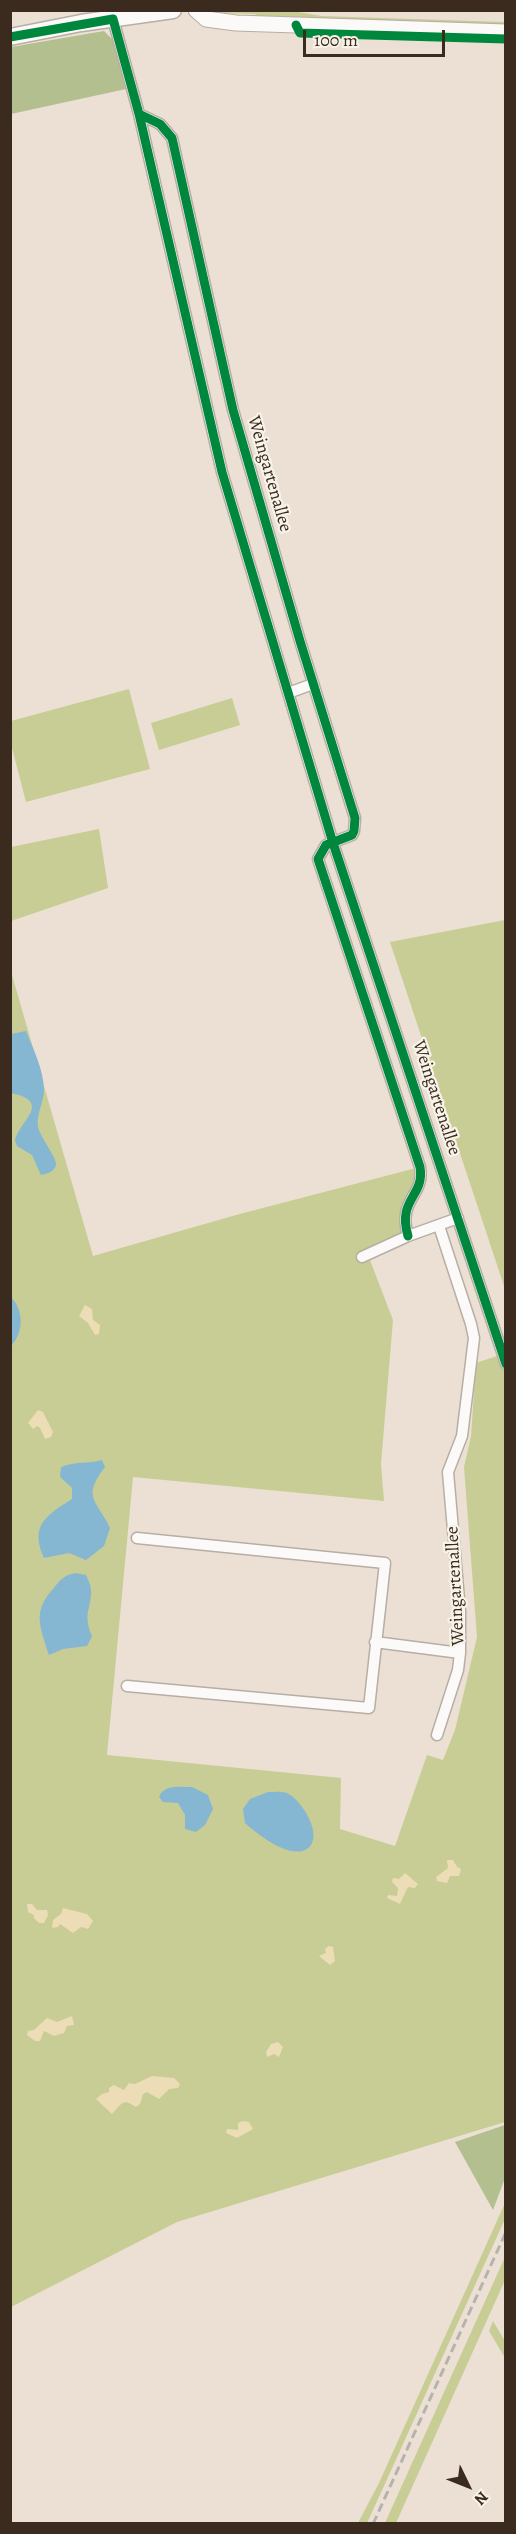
<!DOCTYPE html>
<html>
<head>
<meta charset="utf-8">
<style>
	body { margin:0 }
	#map { position:relative; width:516px; height:2534px; overflow:hidden; background:#ebe0d3; font-family:Alegreya,serif }
	canvas { display:block }
	.frame { position:absolute; inset:0; border:12px solid #3b2a1e; pointer-events:none }
	.north { position:absolute; left:438px; top:2456px; width:60px; height:60px; -webkit-text-stroke:4px #f7f3e8; paint-order:stroke; rotate:133deg; font-size:16px; font-weight:700; line-height:24px; text-align:center; color:#3b2a1e }
	.north::after { content:''; display:block; margin:auto; width:21px; height:27px; background:#3b2a1e; clip-path:polygon(50% 0,100% 100%,50% 72%,0 100%) }
	.scale { position:absolute; left:303px; top:30px; width:142px; height:27px; box-sizing:border-box; border:3px solid #3b2a1e; border-top:0; padding-left:8px; font-size:18px; line-height:21px; white-space:nowrap; color:#3b2a1e; -webkit-text-stroke:4px #f7f3e8; paint-order:stroke }
</style>
</head>
<body>
<div id="map">
<canvas width="516" height="2534"></canvas>
<div class="frame"></div>
<div class="north">N</div>
<div class="scale">100 m</div>
</div>
<script>
const ctx = document.querySelector('canvas').getContext('2d');
ctx.lineJoin = 'round';
function fill(path, color) { ctx.fillStyle = color; ctx.fill(path, 'evenodd'); }
function strokePath(path, color, width, dash) { ctx.strokeStyle = color; ctx.lineWidth = width; ctx.lineCap = dash ? 'butt' : 'round'; ctx.setLineDash(dash || []); ctx.stroke(path); }
function write(font, color, halo, rows, align = 'center') {
  ctx.font = font + ' Alegreya,serif'; ctx.lineWidth = 4.5; ctx.setLineDash([]); ctx.textBaseline = 'middle'; ctx.strokeStyle = halo; ctx.fillStyle = color; for (const [text, x, y, turn = 0] of rows) {
    ctx.save(); ctx.translate(x, y); ctx.rotate((+turn || 0) * Math.PI / 180); ctx.textAlign = isNaN(turn) ? turn : align; if (halo) ctx.strokeText(text, 0, 0); ctx.fillText(text, 0, 0); ctx.restore();
  }
}
fill(new Path2D(`
	M 287,10 L 322,16 L 505,22 L 505,27 L 257,17 L 255,14 L 220,13 L 218,11 Z
	M 129,689 L 150,769 L 26,802 L 11,744 L 11,721 Z
	M 232,698 L 240,725 L 159,750 L 151,723 Z
	M 99,829 L 108,888 L 11,921 L 11,847 Z
	M 505,920 L 506,920 L 505,1289 L 390,942 Z
	M 10,968 L 93,1256 L 236,1215 L 420,1167 L 407,1204 L 408,1236 L 368,1255 L 393,1320 L 381,1464 L 384,1501 L 133,1477 L 107,1755 L 341,1778 L 340,1829 L 395,1846 L 427,1755 L 443,1760 L 455,1730 L 477,1637 L 464,1467 L 471,1436 L 476,1363 L 503,1354 L 506,1364 L 505,2122 L 177,2222 L 11,2307 Z
	M 505,2203 L 505,2219 L 384,2486 L 367,2523 L 358,2523 L 379,2483 Z
	M 505,2257 L 505,2280 L 396,2523 L 385,2523 Z
	M 493,2321 L 505,2341 L 505,2358 L 489,2331 Z`), '#c7cd94');
fill(new Path2D(`
	M 104,31 L 113,40 L 126,89 L 11,114 L 11,47 Z
	M 505,2125 L 505,2178 L 493,2210 L 455,2142 Z`), '#b4bf8f');
fill(new Path2D(`
	M 85,1305 L 92,1309 L 93,1320 L 100,1325 L 99,1334 L 95,1335 L 88,1323 L 79,1316 Z
	M 38,1410 L 43,1412 L 53,1432 L 51,1437 L 45,1439 L 40,1428 L 37,1426 L 33,1429 L 28,1423 Z
	M 447,1860 L 453,1860 L 457,1867 L 461,1869 L 459,1876 L 450,1876 L 447,1883 L 437,1881 L 436,1877 L 448,1868 Z
	M 405,1873 L 418,1884 L 415,1888 L 408,1887 L 400,1904 L 387,1898 L 388,1895 L 397,1896 L 398,1888 L 392,1882 L 393,1878 L 399,1879 Z
	M 27,1904 L 32,1904 L 37,1910 L 47,1910 L 48,1915 L 44,1923 L 39,1923 L 34,1918 L 34,1915 L 28,1912 Z
	M 63,1908 L 87,1914 L 93,1921 L 88,1929 L 81,1927 L 73,1933 L 60,1924 L 58,1927 L 52,1928 L 53,1920 L 61,1914 Z
	M 329,1946 L 333,1947 L 335,1961 L 330,1965 L 319,1956 L 326,1953 L 325,1949 Z
	M 72,2016 L 74,2025 L 67,2026 L 64,2033 L 54,2036 L 44,2031 L 40,2041 L 35,2041 L 27,2035 L 28,2031 L 34,2030 L 47,2018 L 57,2022 Z
	M 278,2042 L 283,2047 L 279,2057 L 274,2054 L 267,2057 L 266,2052 L 271,2044 Z
	M 152,2076 L 174,2078 L 180,2084 L 178,2088 L 169,2089 L 159,2099 L 147,2092 L 143,2094 L 140,2104 L 136,2107 L 127,2102 L 122,2103 L 112,2114 L 96,2099 L 102,2094 L 109,2092 L 109,2088 L 114,2085 L 124,2090 L 129,2083 L 135,2084 Z
	M 243,2121 L 249,2122 L 253,2129 L 237,2138 L 226,2133 L 227,2129 L 238,2130 L 238,2123 Z`), '#edddb6');
fill(new Path2D(`
	M 26,1031 C 33,1048 44,1071 44,1090 C 44,1102 36,1114 38,1127 C 40,1137 58,1159 56,1166 C 53,1172 47,1174 41,1175 L 32,1155 L 17,1146 L 15,1141 C 18,1122 54,1102 11,1093 L 11,1034 Z
	M 11,1297 C 24,1311 24,1332 11,1346 Z
	M 102,1460 L 105,1467 C 81,1498 97,1500 110,1528 L 104,1546 L 86,1560 L 69,1553 L 44,1558 C 29,1525 47,1515 72,1499 L 72,1488 L 60,1477 L 61,1467 C 75,1461 88,1464 102,1460 Z
	M 75,1573 L 86,1575 C 88,1580 91,1585 91,1590 C 92,1609 82,1613 92,1636 L 87,1646 L 63,1649 L 49,1655 C 40,1627 32,1612 53,1589 C 61,1579 63,1576 75,1573 Z
	M 192,1787 L 208,1795 L 213,1809 L 205,1825 L 196,1832 L 185,1829 L 185,1815 L 178,1803 L 163,1802 L 159,1797 C 164,1784 180,1787 192,1787 Z
	M 268,1792 C 274,1792 281,1791 287,1793 C 300,1799 321,1830 311,1845 C 296,1865 257,1834 245,1823 L 243,1809 L 250,1799 Z`), '#86b7d2');
const street = new Path2D(`
	M 113,19 L 139,114 L 222,472 L 333,843 L 506,1364
	M 139,114 L 160,124 L 172,138 L 233,410 L 300,641 L 355,818 L 354,831 L 352,835 L 326,845 L 318,859 L 420,1167 C 425,1197 397,1198 408,1236
	M 288,693 L 313,684
	M 362,1257 L 408,1236 L 458,1218
	M 375,1642 L 460,1653
	M 127,1686 L 369,1708 L 385,1563 L 137,1538
	M 437,1735 L 458,1670 L 460,1653 L 460,1611 L 448,1472 L 462,1436 L 474,1338 L 471,1324 L 439,1226`);
const secondary = new Path2D(`
	M 196,10 L 206,19 L 236,23 L 506,32`);
const primary = new Path2D(`
	M 10,37 L 81,23 L 173,10`);
strokePath(street, '#b7aea5', 13);
strokePath(secondary, '#b7aea5', 17);
strokePath(primary, '#b7aea5', 19);
strokePath(street, '#fcfaf8', 10);
strokePath(secondary, '#fcfaf8', 15);
strokePath(primary, '#fcfaf8', 16);
strokePath(new Path2D(`
	M 373,2524 L 506,2232`), '#b6b3af', 3, [9, 4.5]);
strokePath(new Path2D(`
	M 296,25 L 300,33 L 506,39
	M 10,37 L 113,19 L 139,114 L 222,472 L 333,843 L 506,1364
	M 139,114 L 160,124 L 172,138 L 233,410 L 300,641 L 355,818 L 354,831 L 352,835 L 326,845 L 318,859 L 420,1167 C 425,1197 397,1198 408,1236`), '#00873e', 9);
write('18px', '#3b2a1e', '#f7f3e8', [
	["Weingartenallee",269,474,74],
	["Weingartenallee",436,1098,72],
	["Weingartenallee",456,1586,-93]
]);
</script>
</body>
</html>
